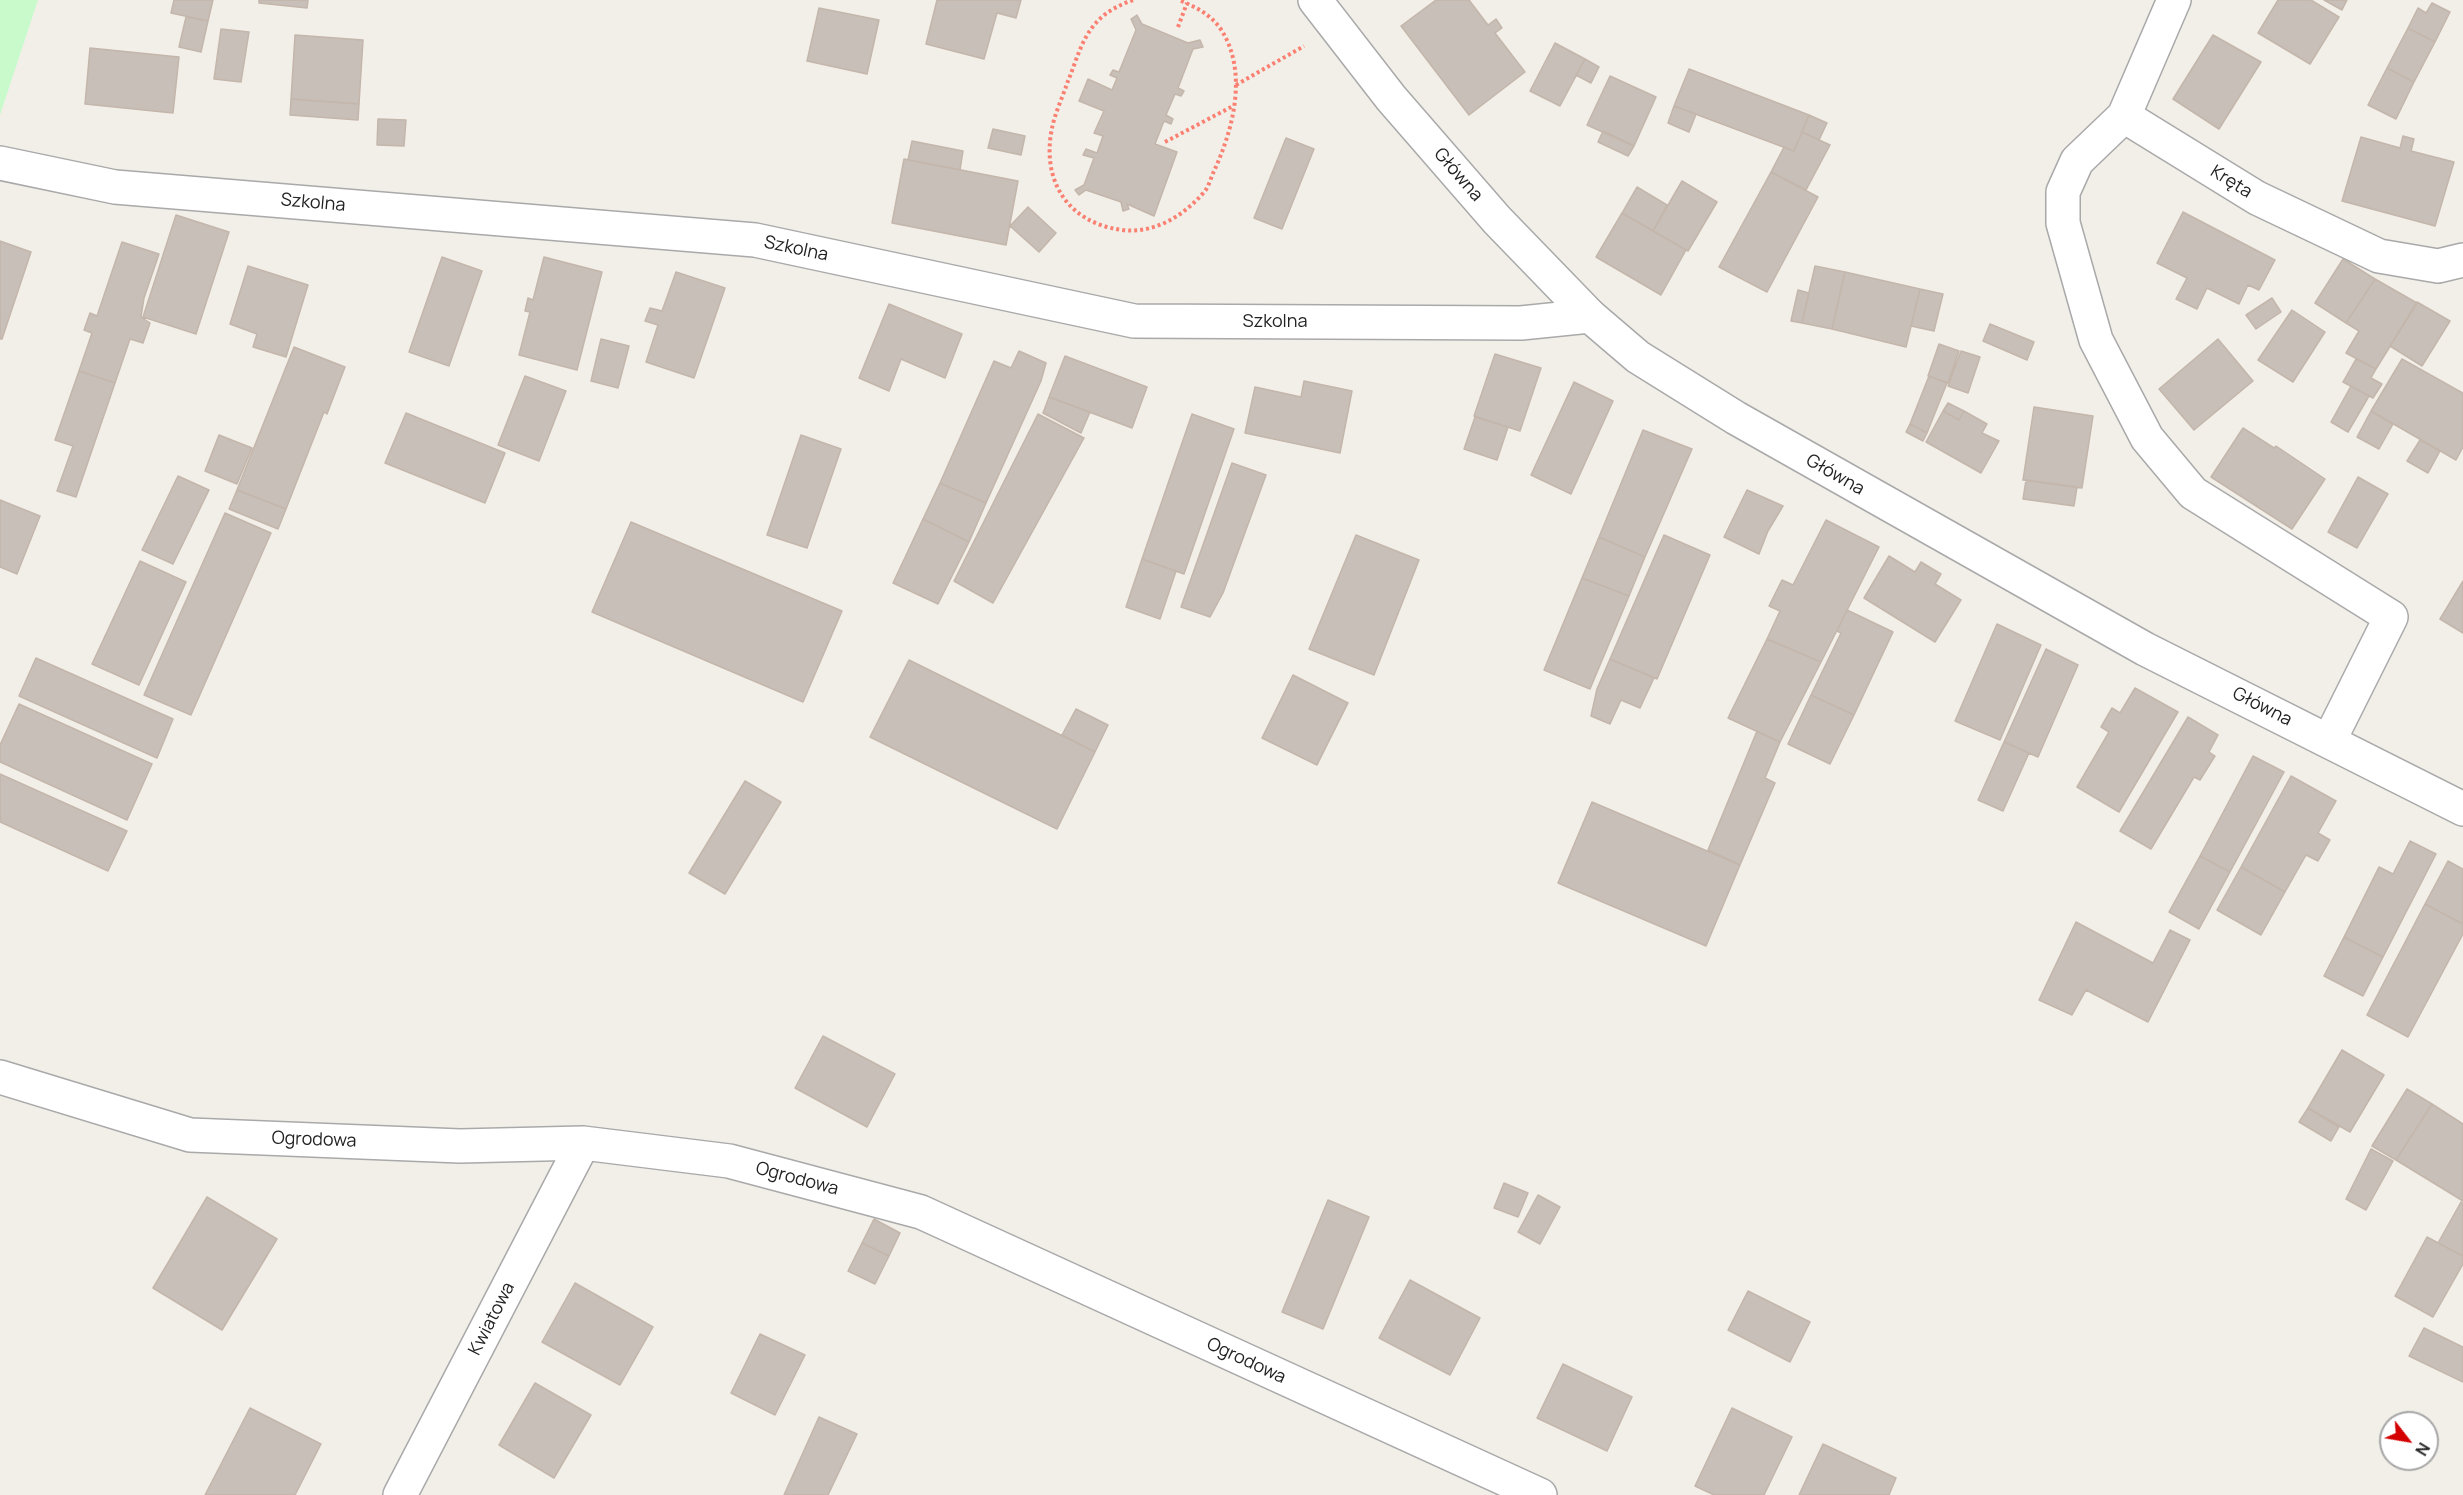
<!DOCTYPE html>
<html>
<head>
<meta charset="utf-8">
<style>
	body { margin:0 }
	#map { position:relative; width:2463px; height:1495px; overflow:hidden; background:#f2efe9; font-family:Manrope,sans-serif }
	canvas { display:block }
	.north { position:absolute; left:2379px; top:1411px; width:60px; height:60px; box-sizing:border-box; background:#fff; border:2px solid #a7a7a7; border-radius:50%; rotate:121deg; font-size:16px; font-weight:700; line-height:24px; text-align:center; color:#222 }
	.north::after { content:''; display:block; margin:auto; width:21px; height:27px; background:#d40000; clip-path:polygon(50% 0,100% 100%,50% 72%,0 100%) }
</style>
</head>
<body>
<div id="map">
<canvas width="2463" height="1495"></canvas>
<div class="north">N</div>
</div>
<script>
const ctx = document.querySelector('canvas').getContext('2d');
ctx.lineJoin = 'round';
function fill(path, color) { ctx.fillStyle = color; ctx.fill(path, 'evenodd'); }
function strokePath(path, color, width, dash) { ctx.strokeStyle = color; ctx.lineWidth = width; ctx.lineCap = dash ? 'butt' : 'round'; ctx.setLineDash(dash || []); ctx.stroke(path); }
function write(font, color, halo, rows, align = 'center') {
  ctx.font = font + ' Manrope,sans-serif'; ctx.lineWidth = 4.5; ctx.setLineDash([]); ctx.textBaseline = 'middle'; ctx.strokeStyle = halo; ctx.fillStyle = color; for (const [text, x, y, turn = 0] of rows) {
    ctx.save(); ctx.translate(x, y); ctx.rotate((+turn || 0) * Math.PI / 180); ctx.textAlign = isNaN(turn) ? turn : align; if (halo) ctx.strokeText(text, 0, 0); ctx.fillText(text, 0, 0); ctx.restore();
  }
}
fill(new Path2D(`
	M 0,0 L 38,0 L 0,115 Z`), '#c8facc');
const building = new Path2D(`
	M 174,0 L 213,0 L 208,21 L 171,13 Z
	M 259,0 L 308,0 L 307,8 L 259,3 Z
	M 937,0 L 1021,0 L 1016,18 L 997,13 L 984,59 L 926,44 Z
	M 1436,0 L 1469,0 L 1488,25 L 1496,19 L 1502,28 L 1495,33 L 1525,72 L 1469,115 L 1401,26 Z
	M 2278,0 L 2311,0 L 2339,17 L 2310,64 L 2258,33 Z
	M 2324,0 L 2347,0 L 2342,10 Z
	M 2432,3 L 2450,12 L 2435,42 L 2408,28 L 2418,8 L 2426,13 Z
	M 819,8 L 879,20 L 867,74 L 807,61 Z
	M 1137,15 L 1142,24 L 1188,43 L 1200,40 L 1203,47 L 1193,49 L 1178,88 L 1184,91 L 1181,96 L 1175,94 L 1166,115 L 1173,119 L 1171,124 L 1164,121 L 1155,144 L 1177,152 L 1154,216 L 1127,204 L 1129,209 L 1123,211 L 1121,202 L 1086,190 L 1079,195 L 1075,190 L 1084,185 L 1094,158 L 1083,155 L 1086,149 L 1097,153 L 1103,136 L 1094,133 L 1104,111 L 1079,101 L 1088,79 L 1112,90 L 1117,78 L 1110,75 L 1113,70 L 1119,72 L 1136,30 L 1131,19 Z
	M 186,17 L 208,21 L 201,52 L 179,47 Z
	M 2408,28 L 2435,42 L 2414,82 L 2387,68 Z
	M 221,29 L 249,32 L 241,82 L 214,79 Z
	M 295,35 L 363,40 L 359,104 L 291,99 Z
	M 2213,35 L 2261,62 L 2219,129 L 2173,99 Z
	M 1555,43 L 1585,59 L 1560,106 L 1530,91 Z
	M 90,48 L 179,57 L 173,113 L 85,104 Z
	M 1585,59 L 1599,67 L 1591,83 L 1576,75 Z
	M 2387,68 L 2414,82 L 2396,119 L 2368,105 Z
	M 1689,69 L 1809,115 L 1794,151 L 1674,106 Z
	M 1610,76 L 1656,97 L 1634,146 L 1587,125 Z
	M 291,99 L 359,104 L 358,120 L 290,115 Z
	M 1674,106 L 1696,114 L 1689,132 L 1668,123 Z
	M 1809,115 L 1827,123 L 1819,140 L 1802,132 Z
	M 378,119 L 406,120 L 404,146 L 377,145 Z
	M 993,129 L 1025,136 L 1021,155 L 988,148 Z
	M 1603,131 L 1634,146 L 1628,156 L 1598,142 Z
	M 1802,132 L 1830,145 L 1806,190 L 1771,172 L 1784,147 L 1794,151 Z
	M 2403,136 L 2414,139 L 2411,151 L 2454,162 L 2435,226 L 2342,201 L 2361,137 L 2400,148 Z
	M 1286,138 L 1314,149 L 1282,229 L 1254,218 Z
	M 912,141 L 963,151 L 960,170 L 908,160 Z
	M 904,159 L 1018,181 L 1006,245 L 892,223 Z
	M 1771,172 L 1818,197 L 1767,292 L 1719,267 Z
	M 1682,181 L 1717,202 L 1688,251 L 1653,231 Z
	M 1637,187 L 1667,205 L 1653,231 L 1622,213 Z
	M 1028,207 L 1056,233 L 1039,252 L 1010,226 Z
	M 2183,212 L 2275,260 L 2259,290 L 2248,285 L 2239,304 L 2207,288 L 2197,309 L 2176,299 L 2187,278 L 2157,263 Z
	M 1622,213 L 1686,250 L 1661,295 L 1596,257 Z
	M 176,215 L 229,232 L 196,334 L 143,317 Z
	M 0,241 L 31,252 L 2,339 L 0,339 Z
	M 122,242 L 159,254 L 144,298 L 141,317 L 150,323 L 143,343 L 130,339 L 115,383 L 79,371 L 92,333 L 84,330 L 90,313 L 97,316 Z
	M 442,257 L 482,271 L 449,366 L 409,352 Z
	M 544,257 L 602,272 L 577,370 L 519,355 L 530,312 L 525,311 L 528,298 L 533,300 Z
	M 2343,259 L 2375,279 L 2346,323 L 2315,303 Z
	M 248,266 L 308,285 L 286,357 L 253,347 L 257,334 L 230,324 Z
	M 1815,266 L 1845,272 L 1832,329 L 1802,323 Z
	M 676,272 L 725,288 L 694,378 L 646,362 L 658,325 L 645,321 L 650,308 L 662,311 Z
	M 1845,272 L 1920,289 L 1906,347 L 1832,329 Z
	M 2375,279 L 2417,303 L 2376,369 L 2346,353 L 2359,331 L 2346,323 Z
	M 1920,289 L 1943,294 L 1934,331 L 1911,326 Z
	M 1798,290 L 1809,293 L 1802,323 L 1791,321 Z
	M 2272,298 L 2281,312 L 2256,329 L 2246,315 Z
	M 2417,302 L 2450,321 L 2422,366 L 2390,346 Z
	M 889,304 L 962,334 L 945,378 L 901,359 L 889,391 L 859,378 Z
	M 2292,310 L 2325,332 L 2293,382 L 2258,360 Z
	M 1990,324 L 2034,342 L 2027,360 L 1983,341 Z
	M 601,339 L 629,346 L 618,388 L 591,381 Z
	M 2218,339 L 2253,381 L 2194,430 L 2159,389 Z
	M 1939,344 L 1959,351 L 1948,383 L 1928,376 Z
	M 294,347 L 345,367 L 327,414 L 324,412 L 286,509 L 237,490 Z
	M 1019,351 L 1046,363 L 1041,381 L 986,503 L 940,483 L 994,361 L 1011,368 Z
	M 1961,351 L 1980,357 L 1968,393 L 1948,386 Z
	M 1495,354 L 1541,368 L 1520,431 L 1474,416 Z
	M 1065,356 L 1147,387 L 1132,428 L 1049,397 Z
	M 2356,359 L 2376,369 L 2371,378 L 2382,384 L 2373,398 L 2343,382 Z
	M 2402,359 L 2463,393 L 2463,447 L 2456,460 L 2371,411 Z
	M 79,371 L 115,383 L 76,497 L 57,491 L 73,446 L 55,440 Z
	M 525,376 L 566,391 L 539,461 L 498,445 Z
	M 1929,376 L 1947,383 L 1927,433 L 1910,424 Z
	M 1304,381 L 1352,391 L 1340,453 L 1245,433 L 1255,387 L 1301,397 Z
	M 1574,382 L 1613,401 L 1571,494 L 1531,475 Z
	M 2351,386 L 2369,396 L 2348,432 L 2331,422 Z
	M 1049,397 L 1090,412 L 1081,433 L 1043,413 Z
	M 1948,403 L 1964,411 L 1959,420 L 1943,411 Z
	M 2034,407 L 2093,416 L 2082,488 L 2023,480 Z
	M 1943,411 L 1959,420 L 1964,411 L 1987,424 L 1982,433 L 1999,441 L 1981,473 L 1926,442 Z
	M 2371,411 L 2393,424 L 2379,449 L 2357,437 Z
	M 406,413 L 505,453 L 485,503 L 385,463 Z
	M 1038,414 L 1084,438 L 993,603 L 954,581 Z
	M 1192,414 L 1234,429 L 1184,574 L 1142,559 Z
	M 1475,417 L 1508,427 L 1497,460 L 1464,449 Z
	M 1910,424 L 1927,433 L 1923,441 L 1906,432 Z
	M 2243,428 L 2274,448 L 2276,446 L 2325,479 L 2292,529 L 2211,477 Z
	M 1643,430 L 1692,449 L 1645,557 L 1599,537 Z
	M 219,435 L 252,448 L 237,484 L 205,471 Z
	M 801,435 L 841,449 L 807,548 L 767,535 Z
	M 2420,440 L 2440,451 L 2428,473 L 2407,461 Z
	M 1232,463 L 1266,475 L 1223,593 L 1210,617 L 1181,607 Z
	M 178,476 L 209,490 L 173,564 L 142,550 Z
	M 2358,477 L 2388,494 L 2357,548 L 2328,532 Z
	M 2026,480 L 2077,487 L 2074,506 L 2023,499 Z
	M 940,483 L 986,503 L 969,542 L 923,519 Z
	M 237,490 L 286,509 L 278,529 L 229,509 Z
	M 1747,490 L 1783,506 L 1768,531 L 1759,554 L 1724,537 Z
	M 0,500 L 40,516 L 17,574 L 0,567 Z
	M 225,513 L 271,533 L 191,715 L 144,695 Z
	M 923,519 L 969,542 L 938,604 L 893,583 Z
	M 1826,520 L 1879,547 L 1821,662 L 1767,639 L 1780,611 L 1769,606 L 1782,580 L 1793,585 Z
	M 631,522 L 842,611 L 803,702 L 592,612 Z
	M 1356,535 L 1419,560 L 1374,675 L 1309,649 Z
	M 1664,535 L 1710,555 L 1657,679 L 1610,659 Z
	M 1599,537 L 1645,557 L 1629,596 L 1582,578 Z
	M 1889,556 L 1915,572 L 1921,562 L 1941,574 L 1935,584 L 1961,600 L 1935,642 L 1864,598 Z
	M 1142,559 L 1176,571 L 1160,619 L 1126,607 Z
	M 140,561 L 186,582 L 139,685 L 92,664 Z
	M 1582,578 L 1629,596 L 1590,689 L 1544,670 Z
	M 2463,581 L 2463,633 L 2440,619 Z
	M 1847,610 L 1893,632 L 1854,715 L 1811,695 L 1841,633 L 1837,631 Z
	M 1997,624 L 2041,645 L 2000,740 L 1955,721 Z
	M 1767,639 L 1821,662 L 1780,742 L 1728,718 Z
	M 2046,649 L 2078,665 L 2038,757 L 2004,742 Z
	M 36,658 L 173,719 L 157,758 L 19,696 Z
	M 1610,659 L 1654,678 L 1640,708 L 1621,700 L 1610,724 L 1591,716 L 1597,689 Z
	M 909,660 L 1095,752 L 1057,829 L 870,737 Z
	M 1293,675 L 1348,703 L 1317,765 L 1262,738 Z
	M 2135,688 L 2178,712 L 2119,812 L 2077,787 L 2109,732 L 2101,727 L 2112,708 L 2120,713 Z
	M 1811,695 L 1854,715 L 1830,764 L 1788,744 Z
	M 19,704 L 152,764 L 127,820 L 0,762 L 0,745 Z
	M 1076,709 L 1108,725 L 1095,752 L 1062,735 Z
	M 2188,717 L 2218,735 L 2209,752 L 2215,756 L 2200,780 L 2194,777 L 2151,849 L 2120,831 Z
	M 1757,731 L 1780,742 L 1765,778 L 1775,783 L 1740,865 L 1708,850 Z
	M 2004,742 L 2029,753 L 2003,811 L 1978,800 Z
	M 2253,756 L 2284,772 L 2230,872 L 2200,856 Z
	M 0,774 L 127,831 L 108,871 L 0,822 Z
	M 2291,776 L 2336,801 L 2318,833 L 2330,840 L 2318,861 L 2306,855 L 2285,892 L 2241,867 Z
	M 745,781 L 781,802 L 725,894 L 689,873 Z
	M 1592,802 L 1740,865 L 1706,946 L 1558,883 Z
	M 2410,841 L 2436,854 L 2383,957 L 2344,937 L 2379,867 L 2393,874 Z
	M 2200,856 L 2230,872 L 2199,929 L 2169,912 Z
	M 2448,861 L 2463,869 L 2463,924 L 2425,904 Z
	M 2241,867 L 2285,892 L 2261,935 L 2217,910 Z
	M 2425,904 L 2463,924 L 2463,934 L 2408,1037 L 2367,1015 Z
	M 2076,922 L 2153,963 L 2170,930 L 2190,940 L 2148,1022 L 2086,990 L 2072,1015 L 2039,1000 Z
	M 2344,937 L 2383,957 L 2363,996 L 2324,976 Z
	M 823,1036 L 895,1074 L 867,1127 L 795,1088 Z
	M 2342,1050 L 2384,1075 L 2350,1132 L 2308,1108 Z
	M 2407,1089 L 2432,1104 L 2396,1160 L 2372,1146 Z
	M 2432,1104 L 2463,1124 L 2463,1201 L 2396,1160 Z
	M 2308,1108 L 2339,1127 L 2331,1141 L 2299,1122 Z
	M 2371,1149 L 2393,1161 L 2366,1210 L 2346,1199 Z
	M 1504,1183 L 1528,1193 L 1518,1217 L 1494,1208 Z
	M 1538,1195 L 1560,1207 L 1540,1244 L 1518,1232 Z
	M 207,1197 L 277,1239 L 222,1330 L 153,1288 Z
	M 1328,1200 L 1369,1217 L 1323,1329 L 1282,1312 Z
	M 2461,1202 L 2463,1203 L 2463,1256 L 2438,1243 Z
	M 874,1219 L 900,1233 L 889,1256 L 862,1243 Z
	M 2427,1237 L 2463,1256 L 2463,1264 L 2433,1317 L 2395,1296 Z
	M 862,1243 L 889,1256 L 875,1284 L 848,1271 Z
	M 1410,1280 L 1480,1318 L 1450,1375 L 1379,1338 Z
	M 575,1283 L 653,1327 L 620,1385 L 542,1342 Z
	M 1748,1291 L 1810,1322 L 1790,1362 L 1728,1330 Z
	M 2424,1328 L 2463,1347 L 2463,1382 L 2409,1356 Z
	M 760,1334 L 805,1355 L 775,1415 L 731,1393 Z
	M 1563,1364 L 1632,1397 L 1607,1451 L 1537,1418 Z
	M 535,1383 L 591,1415 L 554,1478 L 499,1445 Z
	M 250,1408 L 321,1444 L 295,1495 L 205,1495 Z
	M 1732,1408 L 1792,1437 L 1764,1495 L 1714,1495 L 1695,1486 Z
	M 819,1417 L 857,1434 L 828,1495 L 784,1495 Z
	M 1823,1444 L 1896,1478 L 1889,1495 L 1799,1495 Z`);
fill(building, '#c7bfb8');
strokePath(building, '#c4b6ab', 1.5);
const minor = new Path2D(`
	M 2174,0 L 2124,116 L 2077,161 L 2063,192 L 2063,223 L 2096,340 L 2147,438 L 2193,493 L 2391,617 L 2329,741
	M 2124,116 L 2257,198 L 2379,256 L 2438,266 L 2463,260
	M 0,163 L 115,187 L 755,240 L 1134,321 L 1521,323 L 1590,316
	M 0,1077 L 190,1135 L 460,1146 L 583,1143 L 729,1161 L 921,1212 L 1540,1495
	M 400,1495 L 583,1143`);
const tertiary = new Path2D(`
	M 1315,0 L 1391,98 L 1497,220 L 1590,316 L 1638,357 L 1736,418 L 2145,649 L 2463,809`);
strokePath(minor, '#a9a9a9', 36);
strokePath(tertiary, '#a9a9a9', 36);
strokePath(new Path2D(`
	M 1133,0 C 1119,5 1105,12 1095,24 C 1081,40 1076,62 1068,81 C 1063,96 1055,113 1052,128 C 1041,181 1068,223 1122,230 C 1154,234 1184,216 1205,191 C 1209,186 1211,177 1214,171 C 1233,130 1248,73 1222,31 C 1212,15 1196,7 1179,0
	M 1178,27 L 1187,3
	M 1236,85 L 1304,46
	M 1165,142 L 1233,106`), '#fa8072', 4, [3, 3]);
strokePath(minor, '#fff', 33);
strokePath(tertiary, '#fff', 33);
write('18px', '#222', '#fff', [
	["Główna",1458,175,49],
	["Kręta",2231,182,32],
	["Szkolna",313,203,5],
	["Szkolna",796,249,12],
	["Szkolna",1275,322],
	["Główna",1835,475,30],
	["Główna",2262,707,27],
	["Ogrodowa",314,1140,2],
	["Ogrodowa",797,1179,15],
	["Kwiatowa",492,1319,-63],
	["Ogrodowa",1246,1361,25]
]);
</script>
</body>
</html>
